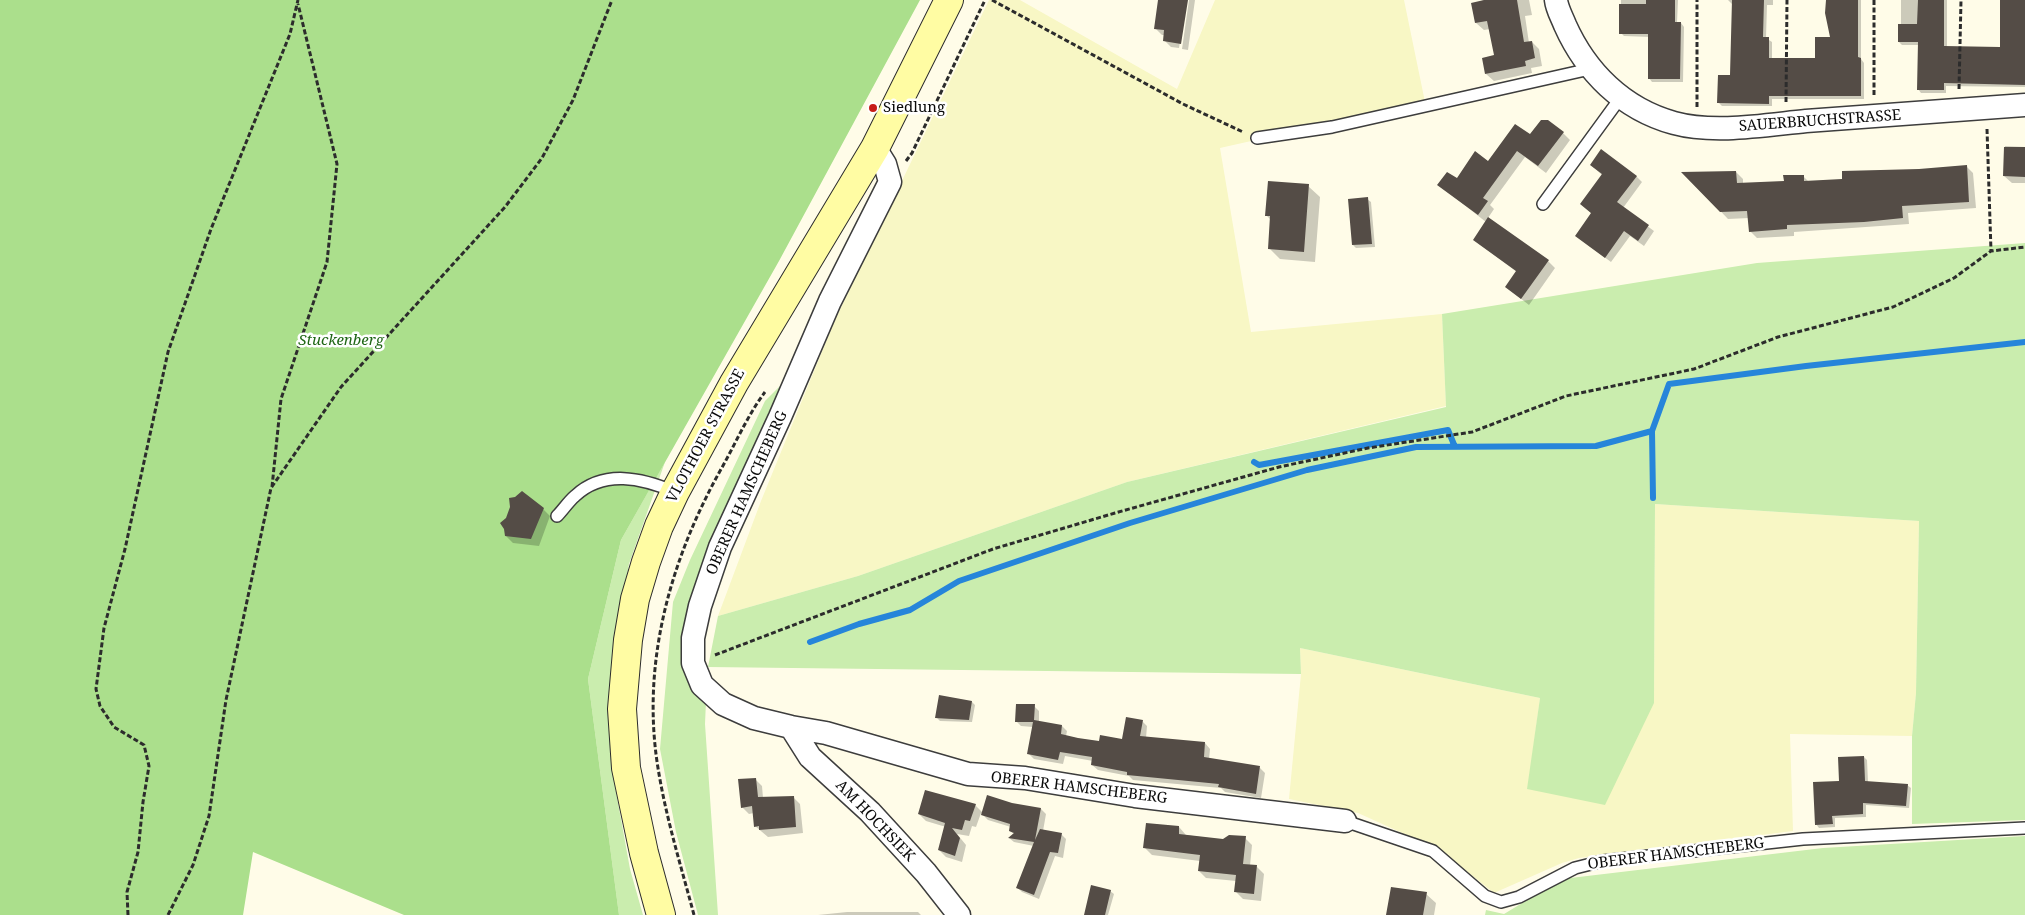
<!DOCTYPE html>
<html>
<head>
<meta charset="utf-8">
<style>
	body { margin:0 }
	canvas { display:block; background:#fffce8 }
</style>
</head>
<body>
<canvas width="2025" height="915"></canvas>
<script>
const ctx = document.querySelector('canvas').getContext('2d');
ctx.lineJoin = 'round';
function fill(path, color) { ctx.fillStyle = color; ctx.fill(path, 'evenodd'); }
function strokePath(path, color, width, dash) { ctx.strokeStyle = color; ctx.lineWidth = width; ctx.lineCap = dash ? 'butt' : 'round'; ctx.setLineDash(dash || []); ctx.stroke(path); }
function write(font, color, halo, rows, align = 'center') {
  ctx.font = font + ' "Noto Serif",serif'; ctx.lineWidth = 5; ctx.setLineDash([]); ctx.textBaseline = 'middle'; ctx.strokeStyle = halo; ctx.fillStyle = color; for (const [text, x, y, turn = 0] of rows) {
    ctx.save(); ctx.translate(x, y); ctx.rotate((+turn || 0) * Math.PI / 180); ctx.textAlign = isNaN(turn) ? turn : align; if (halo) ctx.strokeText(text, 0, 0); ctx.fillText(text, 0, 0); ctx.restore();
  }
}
fill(new Path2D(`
	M 989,0 L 1020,0 L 1177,89 L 1215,0 L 1404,0 L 1425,102 L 1220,148 L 1251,332 L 1442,314 L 1446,406 L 1127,482 L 858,576 L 718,616 L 761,501 L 834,322 Z
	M 1655,504 L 1919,521 L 1916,693 L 1912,736 L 1790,734 L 1793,831 L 1579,858 L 1562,863 L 1494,893 L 1440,850 L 1358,813 L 1289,799 L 1301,674 L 1300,648 L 1540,698 L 1528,789 L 1654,703 Z`), '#f8f7c5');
fill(new Path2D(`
	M 2025,243 L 2025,820 L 1912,824 L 1912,736 L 1916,693 L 1919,521 L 1655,504 L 1654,703 L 1605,805 L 1527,789 L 1540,698 L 1300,648 L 1301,674 L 708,667 L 718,616 L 858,576 L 1127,482 L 1446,407 L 1442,314 L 1757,263 Z
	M 790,376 L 683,643 L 684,674 L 706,701 L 705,724 L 718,915 L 698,915 L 676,832 L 660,749 L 673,602 L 690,560 L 765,401 Z
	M 665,462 L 629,564 L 609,691 L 613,775 L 630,869 L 643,915 L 619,915 L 588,679 L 621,540 Z
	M 2025,836 L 2025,915 L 1485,915 L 1486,910 L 1504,914 L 1562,879 L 1823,848 Z`), '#caedae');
fill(new Path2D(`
	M 0,0 L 920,0 L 779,261 L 621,540 L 588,679 L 619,915 L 404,915 L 253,852 L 243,915 L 0,915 Z`), '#abdf8c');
fill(new Path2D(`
	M 1159,0 L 1187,0 L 1179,48 L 1171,47 L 1164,40 L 1165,35 L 1162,35 L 1155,28 Z
	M 1189,0 L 1195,0 L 1188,50 L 1182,49 Z
	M 1484,0 L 1529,0 L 1532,15 L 1525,16 L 1529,43 L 1532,42 L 1539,49 L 1542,66 L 1531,68 L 1532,73 L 1494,81 L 1486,74 L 1496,56 L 1490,29 L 1484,30 L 1476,23 L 1473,4 Z
	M 1621,0 L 1678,0 L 1677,23 L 1681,23 L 1684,27 L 1683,82 L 1652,82 L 1649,78 L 1650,37 L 1624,36 L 1621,33 Z
	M 1728,0 L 1773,0 L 1773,5 L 1767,5 L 1766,38 L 1772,42 L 1772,59 L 1816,60 L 1831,39 L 1827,0 L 1861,0 L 1861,59 L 1864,63 L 1864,99 L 1772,99 L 1772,106 L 1722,106 L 1719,103 L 1731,76 L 1733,5 Z
	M 1901,0 L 1947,0 L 1947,47 L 2001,48 L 2001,0 L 2025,0 L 2025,87 L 1946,86 L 1946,93 L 1921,93 L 1918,89 L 1919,45 L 1902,45 L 1899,42 L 1901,25 Z
	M 1563,133 L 1570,140 L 1546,173 L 1525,157 L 1490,205 L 1494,209 L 1488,218 L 1548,261 L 1555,268 L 1529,305 L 1506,287 L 1517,272 L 1474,240 L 1486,222 L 1439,185 L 1457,180 L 1531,136 Z
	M 2005,146 L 2025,147 L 2025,183 L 2012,183 L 2004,176 Z
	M 1591,165 L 1636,176 L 1642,182 L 1623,208 L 1654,231 L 1644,246 L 1630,236 L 1611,262 L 1576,236 L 1592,214 L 1581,204 L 1602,175 Z
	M 1966,166 L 1973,173 L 1976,208 L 1908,213 L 1909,224 L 1794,232 L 1794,236 L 1757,238 L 1750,231 L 1749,218 L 1728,219 L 1684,173 L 1736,172 L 1743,179 L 1743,184 L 1785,183 L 1803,176 L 1809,182 L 1844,180 L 1919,170 Z
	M 1308,186 L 1320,197 L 1315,262 L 1280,259 L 1269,248 L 1271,220 L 1266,215 Z
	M 1367,199 L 1371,202 L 1375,247 L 1356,248 L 1353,245 Z
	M 543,509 L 550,516 L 539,546 L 513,543 L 506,536 L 505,529 Z
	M 972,702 L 975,705 L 972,722 L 940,721 L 937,718 Z
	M 1034,706 L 1039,711 L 1039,722 L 1062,726 L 1067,731 L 1066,736 L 1100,743 L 1123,740 L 1142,721 L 1147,726 L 1146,738 L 1205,743 L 1210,749 L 1209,759 L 1260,768 L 1265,773 L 1261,798 L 1225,792 L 1221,788 L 1133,780 L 1129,776 L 1098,770 L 1092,765 L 1093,761 L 1065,756 L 1063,764 L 1034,759 L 1029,754 L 1033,727 L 1021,726 L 1016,721 Z
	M 1864,757 L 1867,760 L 1868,782 L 1907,785 L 1911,788 L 1909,808 L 1866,805 L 1866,817 L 1835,818 L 1835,827 L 1819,828 L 1816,824 L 1840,782 Z
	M 755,779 L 762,786 L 763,798 L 793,797 L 800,804 L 803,833 L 768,837 L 755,826 L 754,813 L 749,814 L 742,807 Z
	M 1012,804 L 1041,809 L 1046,814 L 1043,831 L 1061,834 L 1066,839 L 1063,858 L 1055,856 L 1039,899 L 1022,892 L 1017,887 L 1034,846 L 1014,842 L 1009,838 L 1014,834 L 1010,831 L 1011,827 L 988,820 L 981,813 L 976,827 L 972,826 L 969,836 L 957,834 L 966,845 L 962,862 L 946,857 L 939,850 L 946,827 L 926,821 L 919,814 L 975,805 L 983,813 Z
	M 1179,827 L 1186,835 L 1224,840 L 1245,838 L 1252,845 L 1250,866 L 1256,866 L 1264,874 L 1261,901 L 1243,899 L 1235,891 L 1236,881 L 1206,878 L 1199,871 L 1200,861 L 1152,855 L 1145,848 Z
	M 1110,891 L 1114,894 L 1108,915 L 1085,915 Z
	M 1426,894 L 1436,903 L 1434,915 L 1388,915 Z
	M 847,912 L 918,912 L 921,915 L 818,915 Z`), '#0003');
strokePath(new Path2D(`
	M 1652,431 L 1653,498
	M 1254,462 L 1259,465 L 1448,430 L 1455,447
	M 810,642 L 859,624 L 910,610 L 959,581 L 1130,523 L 1307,470 L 1416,447 L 1596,446 L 1652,431 L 1669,384 L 1806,366 L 2025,342`), '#2685da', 6);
fill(new Path2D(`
	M 1158,0 L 1188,0 L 1181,44 L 1163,41 L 1164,30 L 1154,29 Z
	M 1484,0 L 1517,0 L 1524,42 L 1532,41 L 1535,58 L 1525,61 L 1526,66 L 1485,74 L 1482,58 L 1494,55 L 1487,21 L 1475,23 L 1471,3 Z
	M 1646,0 L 1675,0 L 1675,22 L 1681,22 L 1680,79 L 1648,79 L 1648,34 L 1619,34 L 1619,4 L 1646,4 Z
	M 1732,0 L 1764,0 L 1763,37 L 1769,37 L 1769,58 L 1815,58 L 1815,37 L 1830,37 L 1825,13 L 1826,0 L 1858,0 L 1858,57 L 1861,58 L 1861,96 L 1769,96 L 1769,104 L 1717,103 L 1718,75 L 1730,75 Z
	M 1918,0 L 1944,0 L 1944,46 L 2000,47 L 2000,0 L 2025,0 L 2025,85 L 1944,83 L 1944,90 L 1917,90 L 1918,42 L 1898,42 L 1898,24 L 1917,24 Z
	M 1541,120 L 1548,120 L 1564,132 L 1538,166 L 1517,151 L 1483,198 L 1488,201 L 1478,215 L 1437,185 L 1447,172 L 1457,178 L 1475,151 L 1488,161 L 1515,124 L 1530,134 Z
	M 2004,147 L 2025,147 L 2025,177 L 2003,176 Z
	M 1601,149 L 1637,176 L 1617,202 L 1649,225 L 1638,241 L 1624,231 L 1605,258 L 1575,236 L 1591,213 L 1580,204 L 1602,174 L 1590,165 Z
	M 1967,165 L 1969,202 L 1902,206 L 1903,218 L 1864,222 L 1787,225 L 1787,229 L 1749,232 L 1747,211 L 1720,212 L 1681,172 L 1736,171 L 1737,183 L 1784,181 L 1783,175 L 1804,175 L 1804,181 L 1842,179 L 1842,171 L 1919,169 Z
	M 1268,181 L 1309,184 L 1304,252 L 1268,249 L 1270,216 L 1265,216 Z
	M 1368,197 L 1372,244 L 1352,245 L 1348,199 Z
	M 1488,217 L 1549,260 L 1521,299 L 1505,287 L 1516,271 L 1473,240 Z
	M 522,491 L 544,508 L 531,539 L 505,536 L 504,529 L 500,523 L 506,518 L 510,507 L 509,498 L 515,497 Z
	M 939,695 L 972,701 L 969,720 L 935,718 Z
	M 1016,704 L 1035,704 L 1034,720 L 1062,725 L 1061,734 L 1078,738 L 1099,741 L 1100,735 L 1122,739 L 1126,717 L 1143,720 L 1140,736 L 1205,742 L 1204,757 L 1260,766 L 1256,794 L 1218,787 L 1219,784 L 1127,775 L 1127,772 L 1091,765 L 1092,757 L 1060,752 L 1058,760 L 1027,754 L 1033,722 L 1015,722 Z
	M 1864,756 L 1865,781 L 1908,784 L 1906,806 L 1863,803 L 1863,814 L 1832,816 L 1833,824 L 1815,825 L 1813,782 L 1839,781 L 1838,757 Z
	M 756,778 L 758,797 L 794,796 L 796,827 L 759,830 L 759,826 L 754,827 L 752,806 L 741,808 L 738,779 Z
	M 925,790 L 976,804 L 970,821 L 965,820 L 962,830 L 952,828 L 960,838 L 955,856 L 938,850 L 945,823 L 918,814 Z
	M 987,795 L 1012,803 L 1041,808 L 1035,840 L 1040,829 L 1062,833 L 1058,853 L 1050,852 L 1034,895 L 1016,888 L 1034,842 L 1008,838 L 1014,833 L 1009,831 L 1010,824 L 981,815 Z
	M 1146,823 L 1179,826 L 1179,834 L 1223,839 L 1229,835 L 1246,836 L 1243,864 L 1257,865 L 1254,894 L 1234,892 L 1236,875 L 1198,871 L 1200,855 L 1143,848 Z
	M 1091,885 L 1111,890 L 1105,915 L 1084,915 Z
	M 1391,887 L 1427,892 L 1423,915 L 1386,915 Z`), '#544c46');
const service = new Path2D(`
	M 1257,138 L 1332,127 L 1590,69
	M 1543,204 L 1621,97
	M 557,516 C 563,510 568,502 575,496 C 604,469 642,478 675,492
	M 1345,821 L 1433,851 L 1485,896 L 1501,902 L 1519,897 L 1575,868 L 1603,861 L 1803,839 L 2025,828`);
const minor = new Path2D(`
	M 1556,0 C 1557,9 1562,17 1565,25 C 1586,72 1623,109 1674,123 C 1714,134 1765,125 1806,121 C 1879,116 1952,110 2025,105
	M 875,148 L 885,164 L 890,182 L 830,301 L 780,417 L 720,547 L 700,606 L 693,638 L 693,663 L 702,685 L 723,704 L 754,718 L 791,727 L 826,733 L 968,774 L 1025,778 L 1135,796 L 1345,821
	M 791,727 L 810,757 L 870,812 L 926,873 L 959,915`);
const secondary = new Path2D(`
	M 661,915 L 644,853 L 626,768 L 622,709 L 628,640 L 635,599 L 646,562 L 659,526 L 675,492 L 734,383 L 875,148 L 949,0`);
strokePath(service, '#3d3d3d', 14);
strokePath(minor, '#3d3d3d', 25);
strokePath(secondary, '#2c2c2c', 30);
strokePath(new Path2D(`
	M 992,0 L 1183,104 L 1243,132
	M 1874,0 L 1874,96
	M 1959,89 L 1961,0
	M 1786,102 L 1787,0
	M 1697,107 L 1697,0
	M 1987,129 L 1991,251
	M 906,161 L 912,153 L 985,0
	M 272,487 L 281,399 L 327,262 L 337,164 L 298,4
	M 715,655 L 993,549 L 1115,513 L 1279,467 L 1368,448 L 1472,432 L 1566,396 L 1694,369 L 1778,337 L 1893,307 L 1954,278 L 1991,251 L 2025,247
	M 128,915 L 127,892 L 138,852 L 143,802 L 149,766 L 144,745 L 114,727 L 100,706 L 96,689 L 104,628 L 125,549 L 168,352 L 211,229 L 290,34 L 298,0
	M 168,915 L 193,865 L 209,816 L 226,700 L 271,488 L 341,387 L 505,207 L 542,158 L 573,100 L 612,0
	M 694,915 C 681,866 666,818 658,768 C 641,664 670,561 720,471 C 735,445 747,416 765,392`), '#2c2c2c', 3, [5, 2.5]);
strokePath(service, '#fff', 11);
strokePath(minor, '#fff', 22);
strokePath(secondary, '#fffca3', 28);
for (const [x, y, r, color] of [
	[873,108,5,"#c71b16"]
]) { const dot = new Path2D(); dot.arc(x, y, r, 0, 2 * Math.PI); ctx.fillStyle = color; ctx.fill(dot); strokePath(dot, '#fff', 2); }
write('15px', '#0a0a0a', '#fff', [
	["Siedlung",883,108]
], 'left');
write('15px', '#0a0a0a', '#fff', [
	["SAUERBRUCHSTRASSE",1820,121,-4],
	["VLOTHOER STRASSE",706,436,-62],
	["OBERER HAMSCHEBERG",747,493,-66],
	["OBERER HAMSCHEBERG",1079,788,7],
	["AM HOCHSIEK",875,821,46],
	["OBERER HAMSCHEBERG",1676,854,-7]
]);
write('italic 15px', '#206716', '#fff', [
	["Stuckenberg",341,341]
]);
</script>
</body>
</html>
